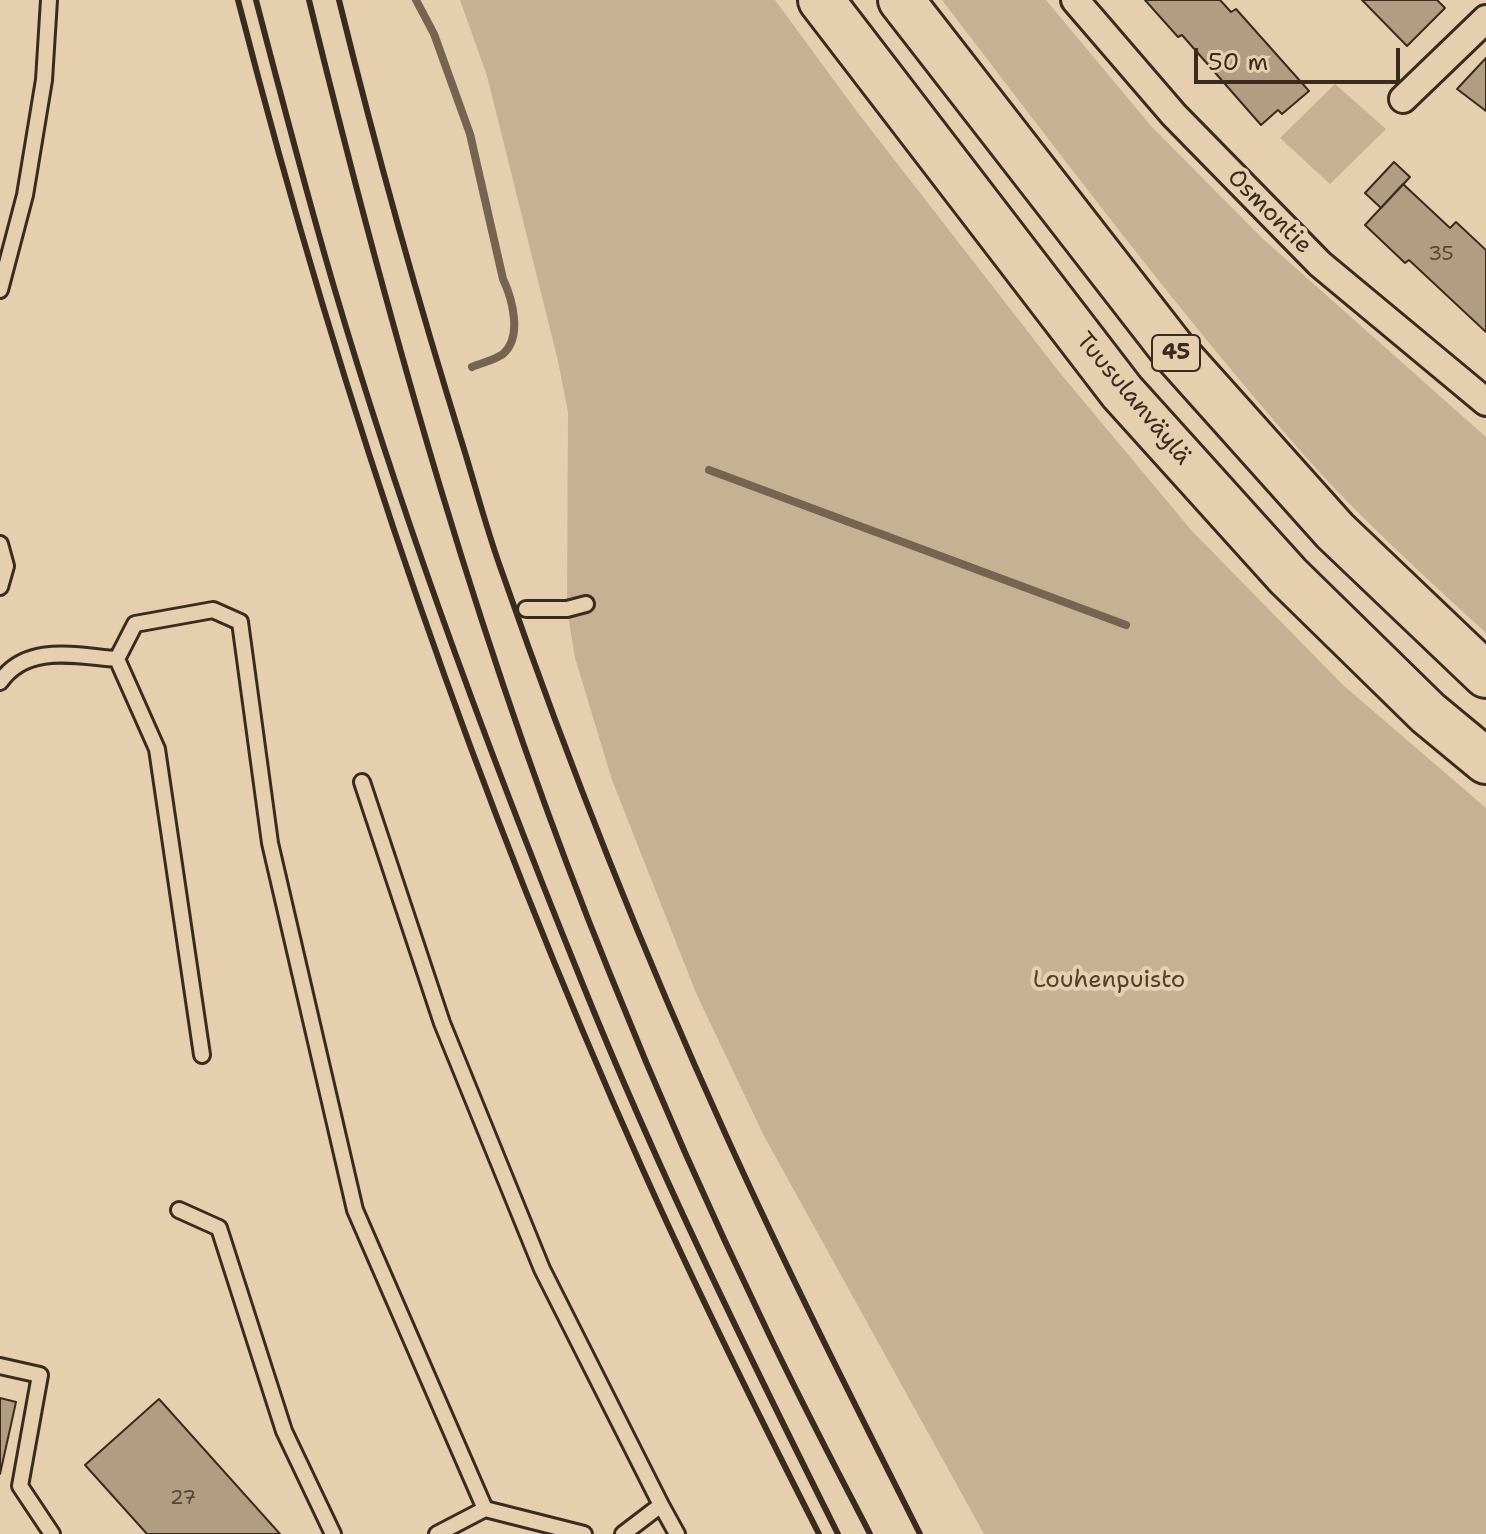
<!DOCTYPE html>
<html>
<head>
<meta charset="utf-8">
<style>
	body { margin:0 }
	#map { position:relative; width:1486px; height:1534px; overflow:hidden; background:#e6cfaf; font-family:"Shantell Sans",sans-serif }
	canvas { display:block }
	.scale { position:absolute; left:1194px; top:48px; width:206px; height:36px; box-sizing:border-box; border:4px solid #3b2a1e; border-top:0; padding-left:10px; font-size:24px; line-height:28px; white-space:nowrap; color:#3b2a1e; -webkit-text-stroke:6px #e6cfaf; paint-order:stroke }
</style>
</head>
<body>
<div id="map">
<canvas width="1486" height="1534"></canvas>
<div class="scale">50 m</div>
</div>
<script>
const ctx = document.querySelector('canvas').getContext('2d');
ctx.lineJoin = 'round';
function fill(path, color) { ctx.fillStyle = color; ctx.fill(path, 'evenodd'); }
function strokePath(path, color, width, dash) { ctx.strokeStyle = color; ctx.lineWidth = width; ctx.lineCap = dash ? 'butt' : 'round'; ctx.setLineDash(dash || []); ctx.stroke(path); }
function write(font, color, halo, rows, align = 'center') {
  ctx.font = font + ' "Shantell Sans",sans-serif'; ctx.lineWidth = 8; ctx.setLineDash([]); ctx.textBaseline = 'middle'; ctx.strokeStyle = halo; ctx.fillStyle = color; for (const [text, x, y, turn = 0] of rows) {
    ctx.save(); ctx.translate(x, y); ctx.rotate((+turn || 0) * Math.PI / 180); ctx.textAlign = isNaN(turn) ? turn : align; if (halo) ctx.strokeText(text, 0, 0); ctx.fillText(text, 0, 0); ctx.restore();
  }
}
fill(new Path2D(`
	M 460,0 L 775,0 L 858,113 L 1060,373 L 1192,531 L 1343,685 L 1486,808 L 1486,1534 L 984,1534 L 764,1136 L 696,993 L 612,780 L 575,658 L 567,609 L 568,412 L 558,361 L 487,76 Z
	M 942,0 L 1046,0 L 1151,126 L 1262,238 L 1486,437 L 1486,633 C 1424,576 1360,518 1304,455 C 1176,309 1060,154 942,0 Z
	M 1335,84 L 1386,129 L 1330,184 L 1280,138 Z`), '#c7b195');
strokePath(new Path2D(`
	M 416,0 L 434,34 L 470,134 L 503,279 C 512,298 523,337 503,354 C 495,360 481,363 472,367
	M 709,470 L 1126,625`), '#766451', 8);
const building = new Path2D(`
	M 1145,0 L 1220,0 L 1231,12 L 1236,9 L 1309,91 L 1282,114 L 1278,110 L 1261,125 L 1182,35 L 1178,37 Z
	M 1362,0 L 1437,0 L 1445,8 L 1407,46 Z
	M 1486,58 L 1486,111 L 1457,89 Z
	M 1394,162 L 1410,177 L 1381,208 L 1365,193 Z
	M 1403,184 L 1450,228 L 1456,222 L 1486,250 L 1486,332 L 1409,260 L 1405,263 L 1365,225 Z
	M 0,1398 L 16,1402 L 0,1474 Z
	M 159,1399 L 280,1534 L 147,1534 L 85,1465 Z`);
fill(building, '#b29c82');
strokePath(building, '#3b2a1e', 2);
const lane = new Path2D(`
	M 0,290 L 25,195 L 44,80 L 49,0
	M 0,544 L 6,566 L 0,587
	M 526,609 L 567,609 L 586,604
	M 0,682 C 27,643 76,656 117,659
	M 362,782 L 442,1023 L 542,1269 L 661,1505
	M 202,1055 L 157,749 L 117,659 L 135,624 L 213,610 L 240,622 L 270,843 L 355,1210 L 485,1509 L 437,1534
	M 179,1210 L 219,1228 L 284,1431 L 333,1534
	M 0,1366 L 40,1375 L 20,1486 L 52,1534
	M 485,1509 L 584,1534
	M 623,1534 L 661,1505 L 677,1534`);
const street = new Path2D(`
	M 1075,0 L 1174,115 L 1320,264 L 1486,402
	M 1403,99 L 1486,19`);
const highway = new Path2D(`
	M 821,0 L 1122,392 L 1288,576 L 1428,713 L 1486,761
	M 901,0 L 1173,350 L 1335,531 L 1486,675`);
strokePath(lane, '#3b2a1e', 20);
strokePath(street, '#3b2a1e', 32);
strokePath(highway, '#3b2a1e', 50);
strokePath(lane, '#e6cfaf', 14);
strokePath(street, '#e6cfaf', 26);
strokePath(highway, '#e6cfaf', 44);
strokePath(new Path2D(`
	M 238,0 C 340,398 475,794 643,1170 C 698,1293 758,1414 819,1534
	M 256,0 C 281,96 306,192 334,287 C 403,522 489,753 581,980 C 657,1169 747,1352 838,1534
	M 309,0 C 390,330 482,659 610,974 C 658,1094 710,1212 766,1328 C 799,1398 835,1466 870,1534
	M 339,0 C 376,150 417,298 463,446 C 476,488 487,531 502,572 C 568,762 642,950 725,1133 C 786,1268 853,1401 920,1534`), '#3b2a1e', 6);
write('20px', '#594637', null, [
	["35",1441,255],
	["27",183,1499]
]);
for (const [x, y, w] of [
	[1176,353,48]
]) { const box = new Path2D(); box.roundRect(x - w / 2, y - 18, w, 36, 6); ctx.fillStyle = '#e6cfaf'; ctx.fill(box); strokePath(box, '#3b2a1e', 2); }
write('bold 22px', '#3b2a1e', null, [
	["45",1176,353]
]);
write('24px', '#3b2a1e', '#e6cfaf', [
	["Osmontie",1269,212,45],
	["Tuusulanväylä",1133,399,50]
]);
write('24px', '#503e30', '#e6cfaf', [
	["Louhenpuisto",1109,981]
]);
</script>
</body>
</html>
